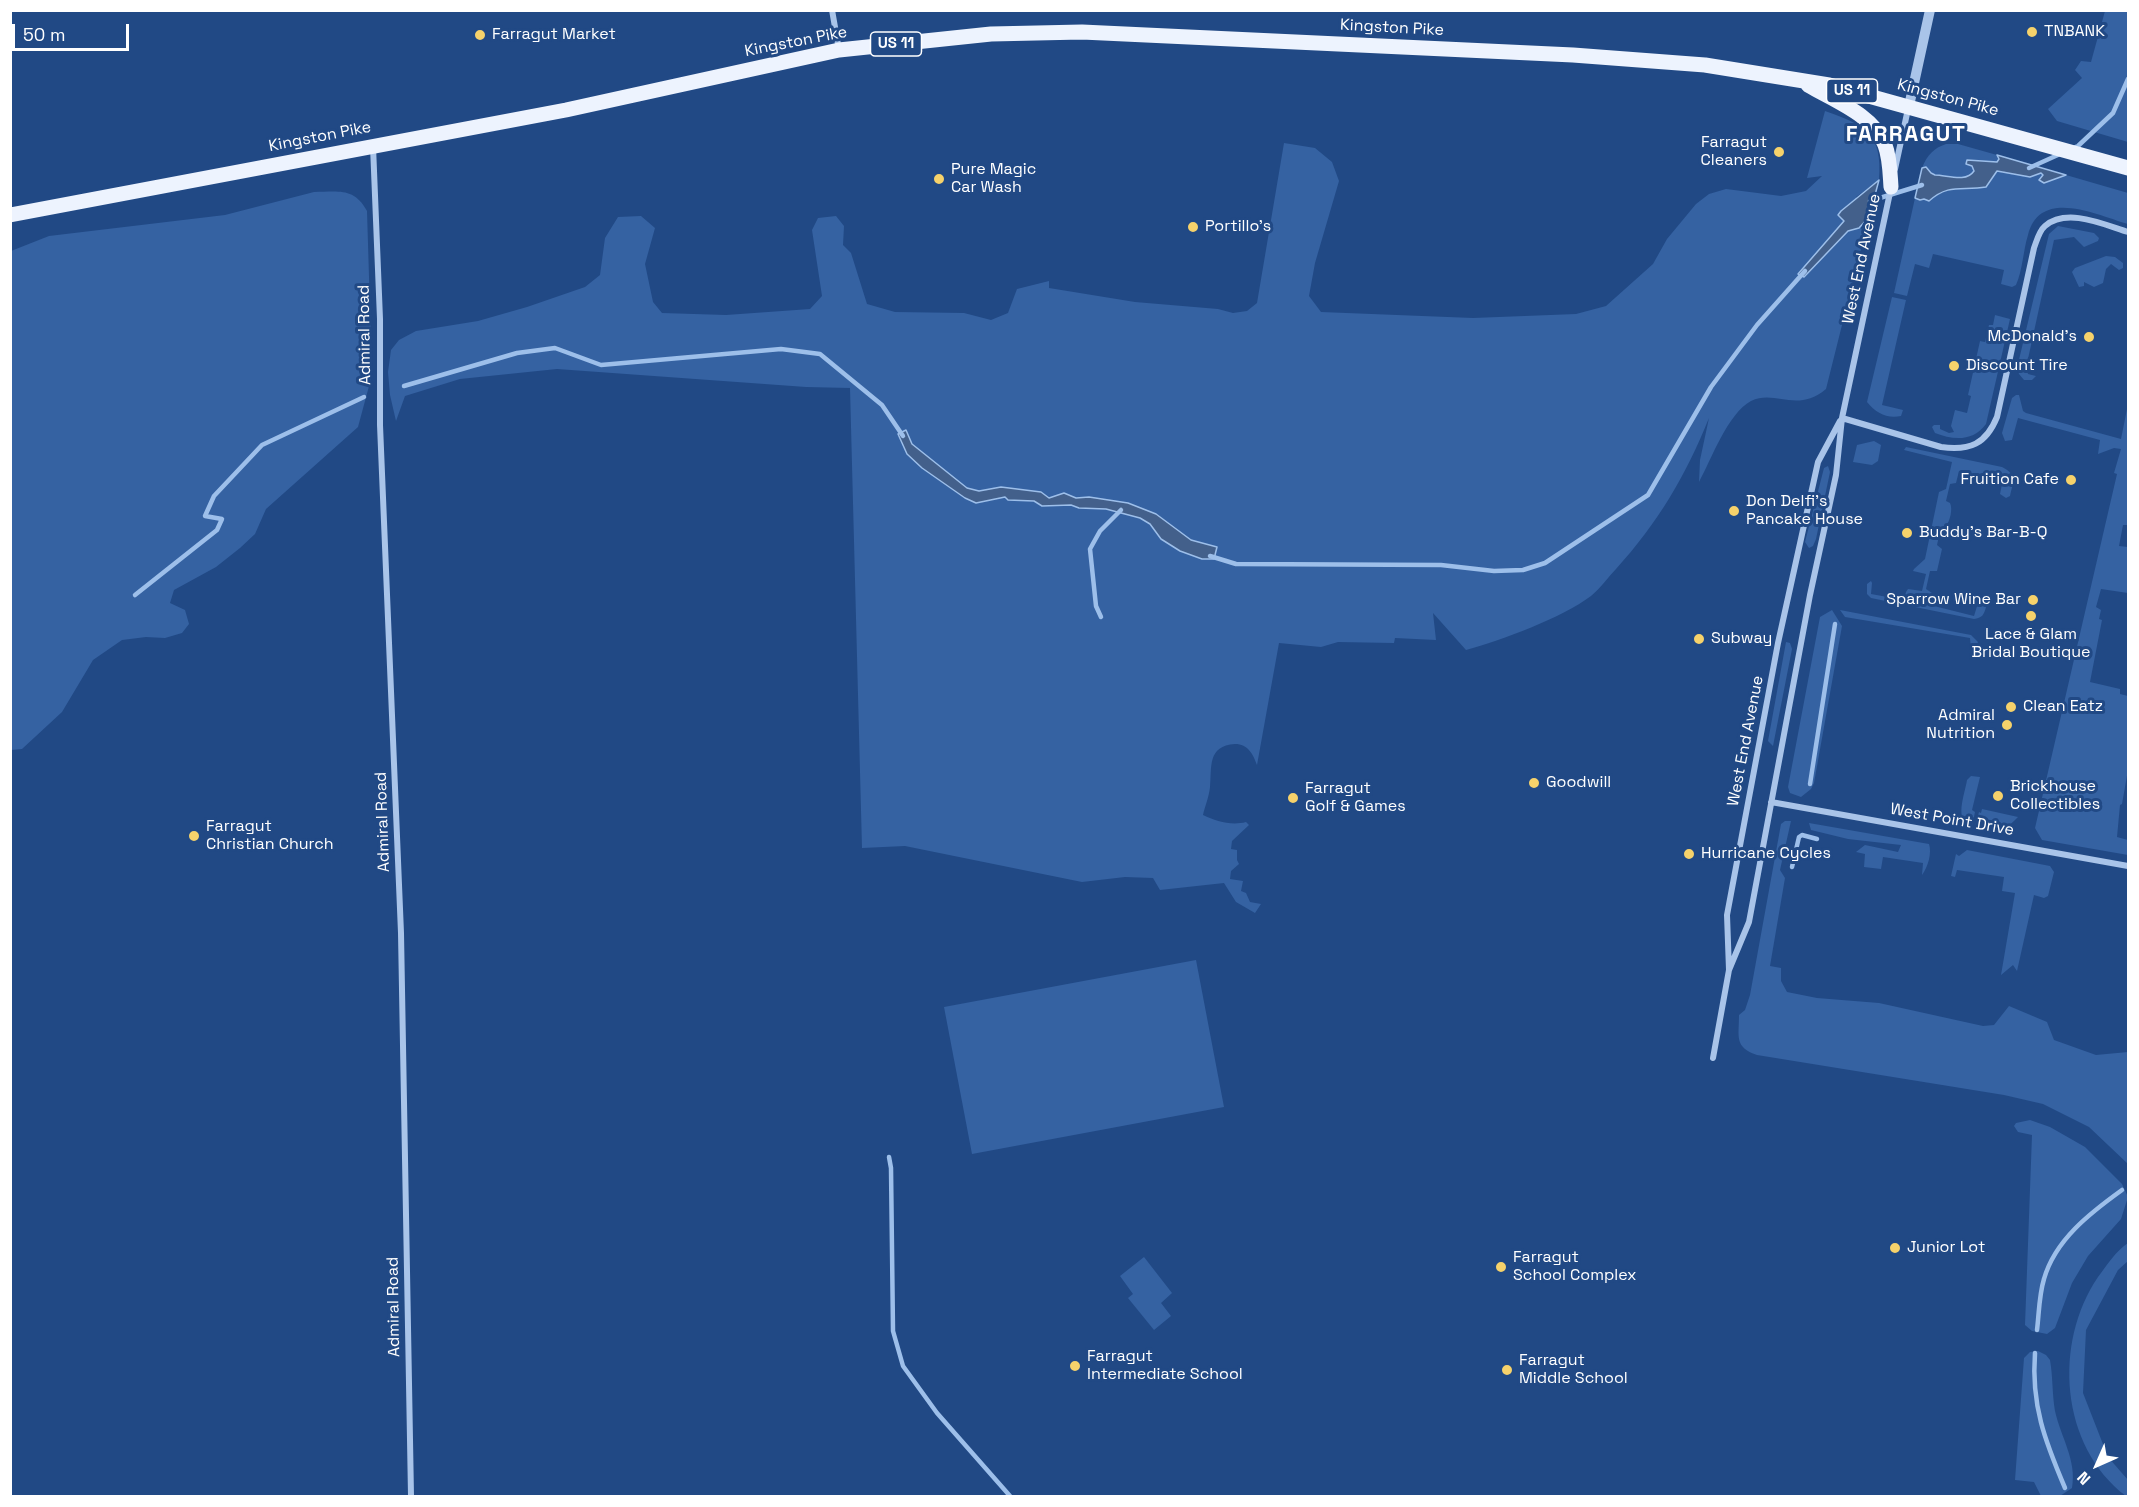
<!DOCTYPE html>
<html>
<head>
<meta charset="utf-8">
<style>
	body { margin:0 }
	#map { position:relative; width:2139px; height:1507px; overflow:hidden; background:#214985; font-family:"Space Grotesk",sans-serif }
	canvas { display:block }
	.frame { position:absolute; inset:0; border:12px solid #fff; pointer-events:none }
	.north { position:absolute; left:2067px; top:1435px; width:60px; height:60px; -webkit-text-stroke:4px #214985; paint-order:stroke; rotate:225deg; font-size:16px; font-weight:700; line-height:24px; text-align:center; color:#fff }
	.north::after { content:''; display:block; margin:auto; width:21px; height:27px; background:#fff; clip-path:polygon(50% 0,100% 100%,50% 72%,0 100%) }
	.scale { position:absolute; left:12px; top:24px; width:117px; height:27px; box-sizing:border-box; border:3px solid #fff; border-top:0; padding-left:8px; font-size:18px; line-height:21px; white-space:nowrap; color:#fff; -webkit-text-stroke:4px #214985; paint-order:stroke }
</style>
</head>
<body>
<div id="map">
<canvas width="2139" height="1507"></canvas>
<div class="frame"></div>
<div class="north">N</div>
<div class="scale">50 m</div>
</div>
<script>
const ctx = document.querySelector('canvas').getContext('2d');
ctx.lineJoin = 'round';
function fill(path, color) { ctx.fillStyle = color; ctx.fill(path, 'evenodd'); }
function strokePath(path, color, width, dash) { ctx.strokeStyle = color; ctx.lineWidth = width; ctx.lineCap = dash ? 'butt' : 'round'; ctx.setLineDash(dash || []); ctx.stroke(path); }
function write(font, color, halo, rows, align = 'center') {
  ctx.font = font + ' "Space Grotesk",sans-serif'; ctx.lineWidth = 6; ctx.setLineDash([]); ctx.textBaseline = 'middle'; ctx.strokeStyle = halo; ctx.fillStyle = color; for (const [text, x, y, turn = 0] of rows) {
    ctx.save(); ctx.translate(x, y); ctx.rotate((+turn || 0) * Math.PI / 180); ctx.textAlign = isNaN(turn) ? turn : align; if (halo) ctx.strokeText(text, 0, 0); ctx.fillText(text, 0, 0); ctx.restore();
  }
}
fill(new Path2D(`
	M 2105,11 L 2128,11 L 2128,142 L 2057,121 L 2048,109 L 2082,78 L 2075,70 L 2081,61 L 2091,62 Z
	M 1825,111 C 1864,125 1883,133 1879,180 L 1856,197 L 1861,218 L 1861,230 L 1869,217 L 1826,389 C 1796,414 1776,389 1751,401 C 1728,413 1711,460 1699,482 L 1700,460 L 1709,418 C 1686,475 1658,523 1616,569 C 1608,577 1601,588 1591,596 C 1562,618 1502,640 1466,650 L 1433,613 L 1436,640 L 1395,638 L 1394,643 L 1338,642 L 1321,647 L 1279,643 L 1257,765 C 1253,754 1248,744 1235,744 C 1207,746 1212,767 1210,787 C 1209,797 1205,806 1203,815 C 1216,821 1231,826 1246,822 L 1249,825 L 1232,841 L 1231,849 L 1237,850 L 1237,860 L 1239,864 L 1231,871 L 1230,879 L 1243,881 L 1241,891 L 1246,893 L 1250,902 L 1261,904 L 1255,913 L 1236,902 L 1224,883 L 1160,890 L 1153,878 L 1125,877 L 1082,882 L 905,846 L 862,848 L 850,388 L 806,387 L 557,369 L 460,379 L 405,396 L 396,421 L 390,395 L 388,372 L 391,350 L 399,340 L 416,331 L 478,321 L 527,307 L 585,287 L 600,275 L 605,238 L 618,217 L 641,216 L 655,228 L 645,264 L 653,302 L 662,313 L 726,315 L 810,309 L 822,296 L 812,230 L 818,218 L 836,216 L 844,226 L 843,245 L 851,253 L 867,304 L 895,312 L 964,313 L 991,320 L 1008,313 L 1017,289 L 1049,281 L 1049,288 L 1135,302 L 1218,309 L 1233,313 L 1247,311 L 1257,303 L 1284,143 L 1315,148 L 1332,162 L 1339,181 L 1315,263 L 1309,296 L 1321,312 L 1473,318 L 1576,314 L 1606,306 L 1653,264 L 1667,239 L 1696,204 L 1709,194 L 1726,189 L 1781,196 L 1806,191 L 1822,176 L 1807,178 Z
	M 1946,144 L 1958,144 L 1997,155 L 1999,159 L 1997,162 L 1967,160 L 1966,163 L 1972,166 L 1974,171 C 1966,183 1947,175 1935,175 L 1931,173 L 1926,167 L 1922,168 C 1927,155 1934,148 1946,144 Z
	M 1996,171 L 2030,177 L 2041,173 L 2051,180 L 2066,175 L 2128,193 L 2128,224 C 2097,215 2040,187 2028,235 C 2023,251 2023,269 2016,285 L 2012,287 L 2001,284 L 2004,270 L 1933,254 L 1929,268 L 1915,264 L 1907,296 L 1894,293 L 1915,198 L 1920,200 L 1924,198 L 1929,201 C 1945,187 1957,188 1977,188 Z
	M 314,192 C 338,192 354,187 367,211 L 372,375 L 358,427 L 266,509 L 255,534 L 240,548 L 216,567 L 174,590 L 170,603 L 185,610 L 189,624 L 182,633 L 165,638 L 146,637 L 122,640 L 93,660 L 62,712 L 22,749 L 11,750 L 11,251 L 49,236 L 225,215 Z
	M 2058,226 L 2094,233 L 2099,238 L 2098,241 L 2084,247 L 2074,237 L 2054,240 L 2026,368 L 2028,374 L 2036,376 L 2032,380 L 2024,380 L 2019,374 L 2017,368 L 2049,234 Z
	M 2106,256 L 2115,257 L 2123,263 L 2123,268 L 2119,270 L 2111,264 L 2106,269 L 2103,283 L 2094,287 L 2084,282 L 2084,286 L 2079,287 L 2072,272 L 2075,268 Z
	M 1892,297 L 1906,300 L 1882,405 L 1903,410 L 1901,416 C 1887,419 1876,413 1867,402 Z
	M 1995,315 L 2010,319 L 1986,424 C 1973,442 1953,440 1935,433 L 1932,427 L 1934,425 L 1940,425 L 1940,429 L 1949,433 L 1954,432 L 1951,426 L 1955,410 L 1967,413 L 1971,396 L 1968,395 L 1980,341 L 1985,342 L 1989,325 L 1993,325 Z
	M 2016,395 L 2019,395 L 2023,411 L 2026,413 L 2121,439 L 2128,404 L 2128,525 L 2123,525 L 2119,546 L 2128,547 L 2127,560 L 2128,560 L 2128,593 L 2101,589 L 2096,607 L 2101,610 L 2099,619 L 2102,620 L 2090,682 L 2120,689 L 2120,694 L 2128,696 L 2128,770 L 2122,804 L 2120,805 L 2117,837 L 2128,840 L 2128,855 L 2042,840 L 2035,828 L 2117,474 L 2114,473 L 2121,449 L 2114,448 L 2098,454 L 2100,440 L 2018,418 L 2012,440 L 2005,441 L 2002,433 L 2012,398 Z
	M 1874,441 L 1881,445 L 1878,461 L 1872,465 L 1853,462 L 1857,445 Z
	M 1906,447 L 2002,467 C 2018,475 2013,482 2010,496 L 2006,498 L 2000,494 L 2002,484 L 1959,471 L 1956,483 L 1950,484 L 1946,501 L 1950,503 C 1953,509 1950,521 1946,526 L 1941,527 L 1937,545 L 1942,549 L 1937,571 L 1930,571 L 1926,589 L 1932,593 L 1930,605 L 1974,616 L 1978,603 L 1984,604 L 1986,607 C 1984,615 1982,618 1974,619 L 1871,598 L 1867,594 L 1867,584 L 1871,581 L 1872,583 L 1871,594 L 1904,600 L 1906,592 L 1908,589 L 1922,591 L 1926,574 L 1913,571 L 1914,569 L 1925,559 L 1939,492 L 1946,489 L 1952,462 L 1904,450 Z
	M 1828,466 L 1830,472 L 1816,539 L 1813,546 L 1809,548 L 1805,542 L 1824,468 Z
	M 1832,610 L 1842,626 L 1814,783 L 1811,789 L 1801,797 L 1790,793 L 1788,787 L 1820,617 Z
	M 1840,610 L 1971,635 L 1978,642 L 1974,651 L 1971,650 L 1970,638 L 1845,617 Z
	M 1786,642 L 1790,643 L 1792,649 L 1773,746 L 1768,741 Z
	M 1971,776 L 1980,777 L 1972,810 L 1975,812 L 1972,826 C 1953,822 1965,794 1967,780 Z
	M 1982,809 L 2018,817 C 2002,834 1996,830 1975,826 L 1979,812 L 1981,813 Z
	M 1785,821 L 1791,821 L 1780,870 L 1785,878 L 1770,966 L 1781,968 L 1781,981 L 1787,992 L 1817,998 L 1879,1003 L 1983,1026 L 1994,1025 L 2009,1006 L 2047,1022 L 2054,1040 L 2096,1055 L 2128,1052 L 2128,1164 L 2089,1127 L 2043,1104 L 2004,1095 L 1757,1055 C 1734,1047 1739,1037 1739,1015 L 1745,1010 L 1750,995 L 1781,824 Z
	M 1809,823 L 1929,844 C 1932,853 1928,867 1922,875 L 1923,863 L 1883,857 L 1881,869 L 1864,867 L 1865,854 L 1856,852 L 1865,845 L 1898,852 L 1901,845 L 1848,839 L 1811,830 Z
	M 1967,850 L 2050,866 L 2054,872 L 2048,896 L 2044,898 L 2034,895 L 2017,971 L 2013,965 L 2001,975 L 2015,893 L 2002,891 L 2004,877 L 1957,870 L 1955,877 L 1951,876 L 1956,854 L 1959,856 Z
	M 1196,960 L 1224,1107 L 972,1154 L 944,1007 Z
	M 2030,1120 L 2050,1127 L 2085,1147 L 2122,1184 L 2128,1197 L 2121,1219 L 2088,1256 L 2072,1283 L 2055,1328 L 2047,1334 L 2032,1331 L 2025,1325 L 2032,1135 L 2018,1132 L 2014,1126 L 2016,1123 Z
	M 2128,1243 L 2128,1261 L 2118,1270 L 2086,1330 L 2083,1393 L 2108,1457 L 2128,1480 L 2128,1496 L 2126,1496 C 2060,1446 2053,1343 2098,1277 C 2107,1265 2116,1251 2128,1243 Z
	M 1144,1257 L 1172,1293 L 1161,1303 L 1171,1316 L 1154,1330 L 1128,1298 L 1133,1294 L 1120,1276 Z
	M 2038,1351 L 2046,1355 L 2050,1360 C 2053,1377 2052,1394 2055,1411 C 2061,1438 2077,1460 2072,1488 L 2060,1496 L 2041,1496 L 2034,1482 L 2015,1480 L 2024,1358 L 2030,1352 Z`), '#3562a2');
const water = new Path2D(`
	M 1997,155 L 2066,175 L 2044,183 L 2039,180 L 2043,175 L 2041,173 L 2030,177 L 1997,171 L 1986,187 C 1962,191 1949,183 1929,201 L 1924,199 L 1920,200 L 1915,198 L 1922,168 L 1926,167 L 1931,173 L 1935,175 C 1947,175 1966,183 1974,171 L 1972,166 L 1966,164 L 1967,160 L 1997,162 L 1999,159 Z
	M 1879,180 L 1869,217 L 1859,228 L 1848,231 L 1804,277 L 1798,274 L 1844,221 L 1838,215 L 1841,211 Z
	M 906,430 L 912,444 L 967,488 L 979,491 L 1001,487 L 1041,492 L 1049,498 L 1064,493 L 1076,498 L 1089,497 L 1128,503 L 1156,514 L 1191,540 L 1217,547 L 1214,559 L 1202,559 L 1180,551 L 1161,539 L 1150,524 L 1140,518 L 1106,509 L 1079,508 L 1071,505 L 1042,506 L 1034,501 L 1008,500 L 1005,497 L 976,503 L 965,498 L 922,468 L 907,454 L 898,434 Z`);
fill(water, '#43608b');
strokePath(water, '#9dbfea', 1.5);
strokePath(new Path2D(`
	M 2073,148 L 2078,146 L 2113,113 L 2128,79
	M 2029,168 L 2060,154
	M 1870,201 L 1922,185
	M 404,386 L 517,353 L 555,348 L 601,365 L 781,349 L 820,354 L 882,405 L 903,436
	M 1210,556 L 1236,564 L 1441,565 L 1494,571 L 1523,570 L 1545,563 L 1648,495 L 1711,387 L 1757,325 L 1805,271
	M 135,595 L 217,530 L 222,519 L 205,516 L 214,496 L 262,445 L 364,397
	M 1101,617 L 1096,606 L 1090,549 L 1100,531 L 1121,510
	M 1810,784 L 1835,624
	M 1792,867 L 1799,837 L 1802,835 L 1817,839
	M 889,1157 L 891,1168 L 893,1331 L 903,1366 L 937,1413 L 1010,1496
	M 2037,1330 C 2039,1314 2039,1295 2044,1279 C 2055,1240 2090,1213 2122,1190
	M 2035,1353 C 2031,1405 2045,1441 2065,1488`), '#9dbfea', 4.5);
strokePath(new Path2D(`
	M 832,10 L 839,50
	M 373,146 L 380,319 L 380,425 L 401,933 L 411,1496
	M 1895,169 L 1908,109
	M 1842,418 L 1941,447 C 1970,451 1986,444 1997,417 L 2034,248 C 2037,240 2039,231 2045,226 C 2067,207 2105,225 2128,232
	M 1771,802 L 2128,866
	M 1729,970 L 1749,922 L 1810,595 L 1836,475 L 1842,418 L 1891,188
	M 1713,1058 L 1729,970 L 1727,915 L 1778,643 L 1818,462 L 1840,421`), '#a9c4e9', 6);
strokePath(new Path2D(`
	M 1909,106 L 1930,10`), '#a9c4e9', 10);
strokePath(new Path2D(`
	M 1808,85 C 1833,100 1874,115 1885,145 C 1890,158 1890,173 1891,187
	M 10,215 L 566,110 L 839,50 L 991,34 L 1082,32 L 1573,55 L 1705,65 L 1829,85 L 2128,168`), '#edf3fe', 15);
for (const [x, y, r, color] of [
	[2032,32,6,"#f6d26b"],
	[480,35,6,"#f6d26b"],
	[1779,152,6,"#f6d26b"],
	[939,179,6,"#f6d26b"],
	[1193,227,6,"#f6d26b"],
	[2089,337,6,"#f6d26b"],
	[1954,366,6,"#f6d26b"],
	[2071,480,6,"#f6d26b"],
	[1734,511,6,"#f6d26b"],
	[1907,533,6,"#f6d26b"],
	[2033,600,6,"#f6d26b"],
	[2031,616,6,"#f6d26b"],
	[1699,639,6,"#f6d26b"],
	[2011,707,6,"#f6d26b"],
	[2007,725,6,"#f6d26b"],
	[1534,783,6,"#f6d26b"],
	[1998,796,6,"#f6d26b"],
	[1293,798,6,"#f6d26b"],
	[194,836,6,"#f6d26b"],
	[1689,854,6,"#f6d26b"],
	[1895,1248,6,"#f6d26b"],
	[1501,1267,6,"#f6d26b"],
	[1075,1366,6,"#f6d26b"],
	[1507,1370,6,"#f6d26b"]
]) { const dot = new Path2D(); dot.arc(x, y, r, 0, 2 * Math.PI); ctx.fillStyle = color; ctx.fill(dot); strokePath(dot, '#214985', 2); }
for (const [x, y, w] of [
	[896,44,51],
	[1852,91,51]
]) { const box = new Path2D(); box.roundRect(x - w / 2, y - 12, w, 24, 4.5); ctx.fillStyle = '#214985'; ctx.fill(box); strokePath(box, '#fff', 1.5); }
write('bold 15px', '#fff', null, [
	["US 11",896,44],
	["US 11",1852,91]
]);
write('16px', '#fff', '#214985', [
	["Kingston Pike",1392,28,3],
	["Kingston Pike",796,42,-11],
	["Kingston Pike",1948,98,15],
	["Kingston Pike",320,137,-11],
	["West End Avenue",1862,259,-78],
	["Admiral Road",365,335,-91],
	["West End Avenue",1746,741,-79],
	["West Point Drive",1952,820,10],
	["Admiral Road",383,822,-92],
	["Admiral Road",394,1307,-91]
]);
write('16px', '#fff', '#214985', [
	["TNBANK",2044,32],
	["Farragut Market",492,35],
	["Farragut",1767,143,"right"],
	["Cleaners",1767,161,"right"],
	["Pure Magic",951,170],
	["Car Wash",951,188],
	["Portillo's",1205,227],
	["McDonald's",2077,337,"right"],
	["Discount Tire",1966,366],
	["Fruition Cafe",2059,480,"right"],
	["Don Delfi's",1746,502],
	["Pancake House",1746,520],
	["Buddy's Bar-B-Q",1919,533],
	["Sparrow Wine Bar",2021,600,"right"],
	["Lace & Glam",2031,635,"center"],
	["Bridal Boutique",2031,653,"center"],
	["Subway",1711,639],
	["Clean Eatz",2023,707],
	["Admiral",1995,716,"right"],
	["Nutrition",1995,734,"right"],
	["Goodwill",1546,783],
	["Brickhouse",2010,787],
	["Collectibles",2010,805],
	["Farragut",1305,789],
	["Golf & Games",1305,807],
	["Farragut",206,827],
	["Christian Church",206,845],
	["Hurricane Cycles",1701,854],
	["Junior Lot",1907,1248],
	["Farragut",1513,1258],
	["School Complex",1513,1276],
	["Farragut",1087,1357],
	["Intermediate School",1087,1375],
	["Farragut",1519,1361],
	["Middle School",1519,1379]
], 'left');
ctx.letterSpacing = '1.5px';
write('bold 22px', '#fff', '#214985', [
	["FARRAGUT",1906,135]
]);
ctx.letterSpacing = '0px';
</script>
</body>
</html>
